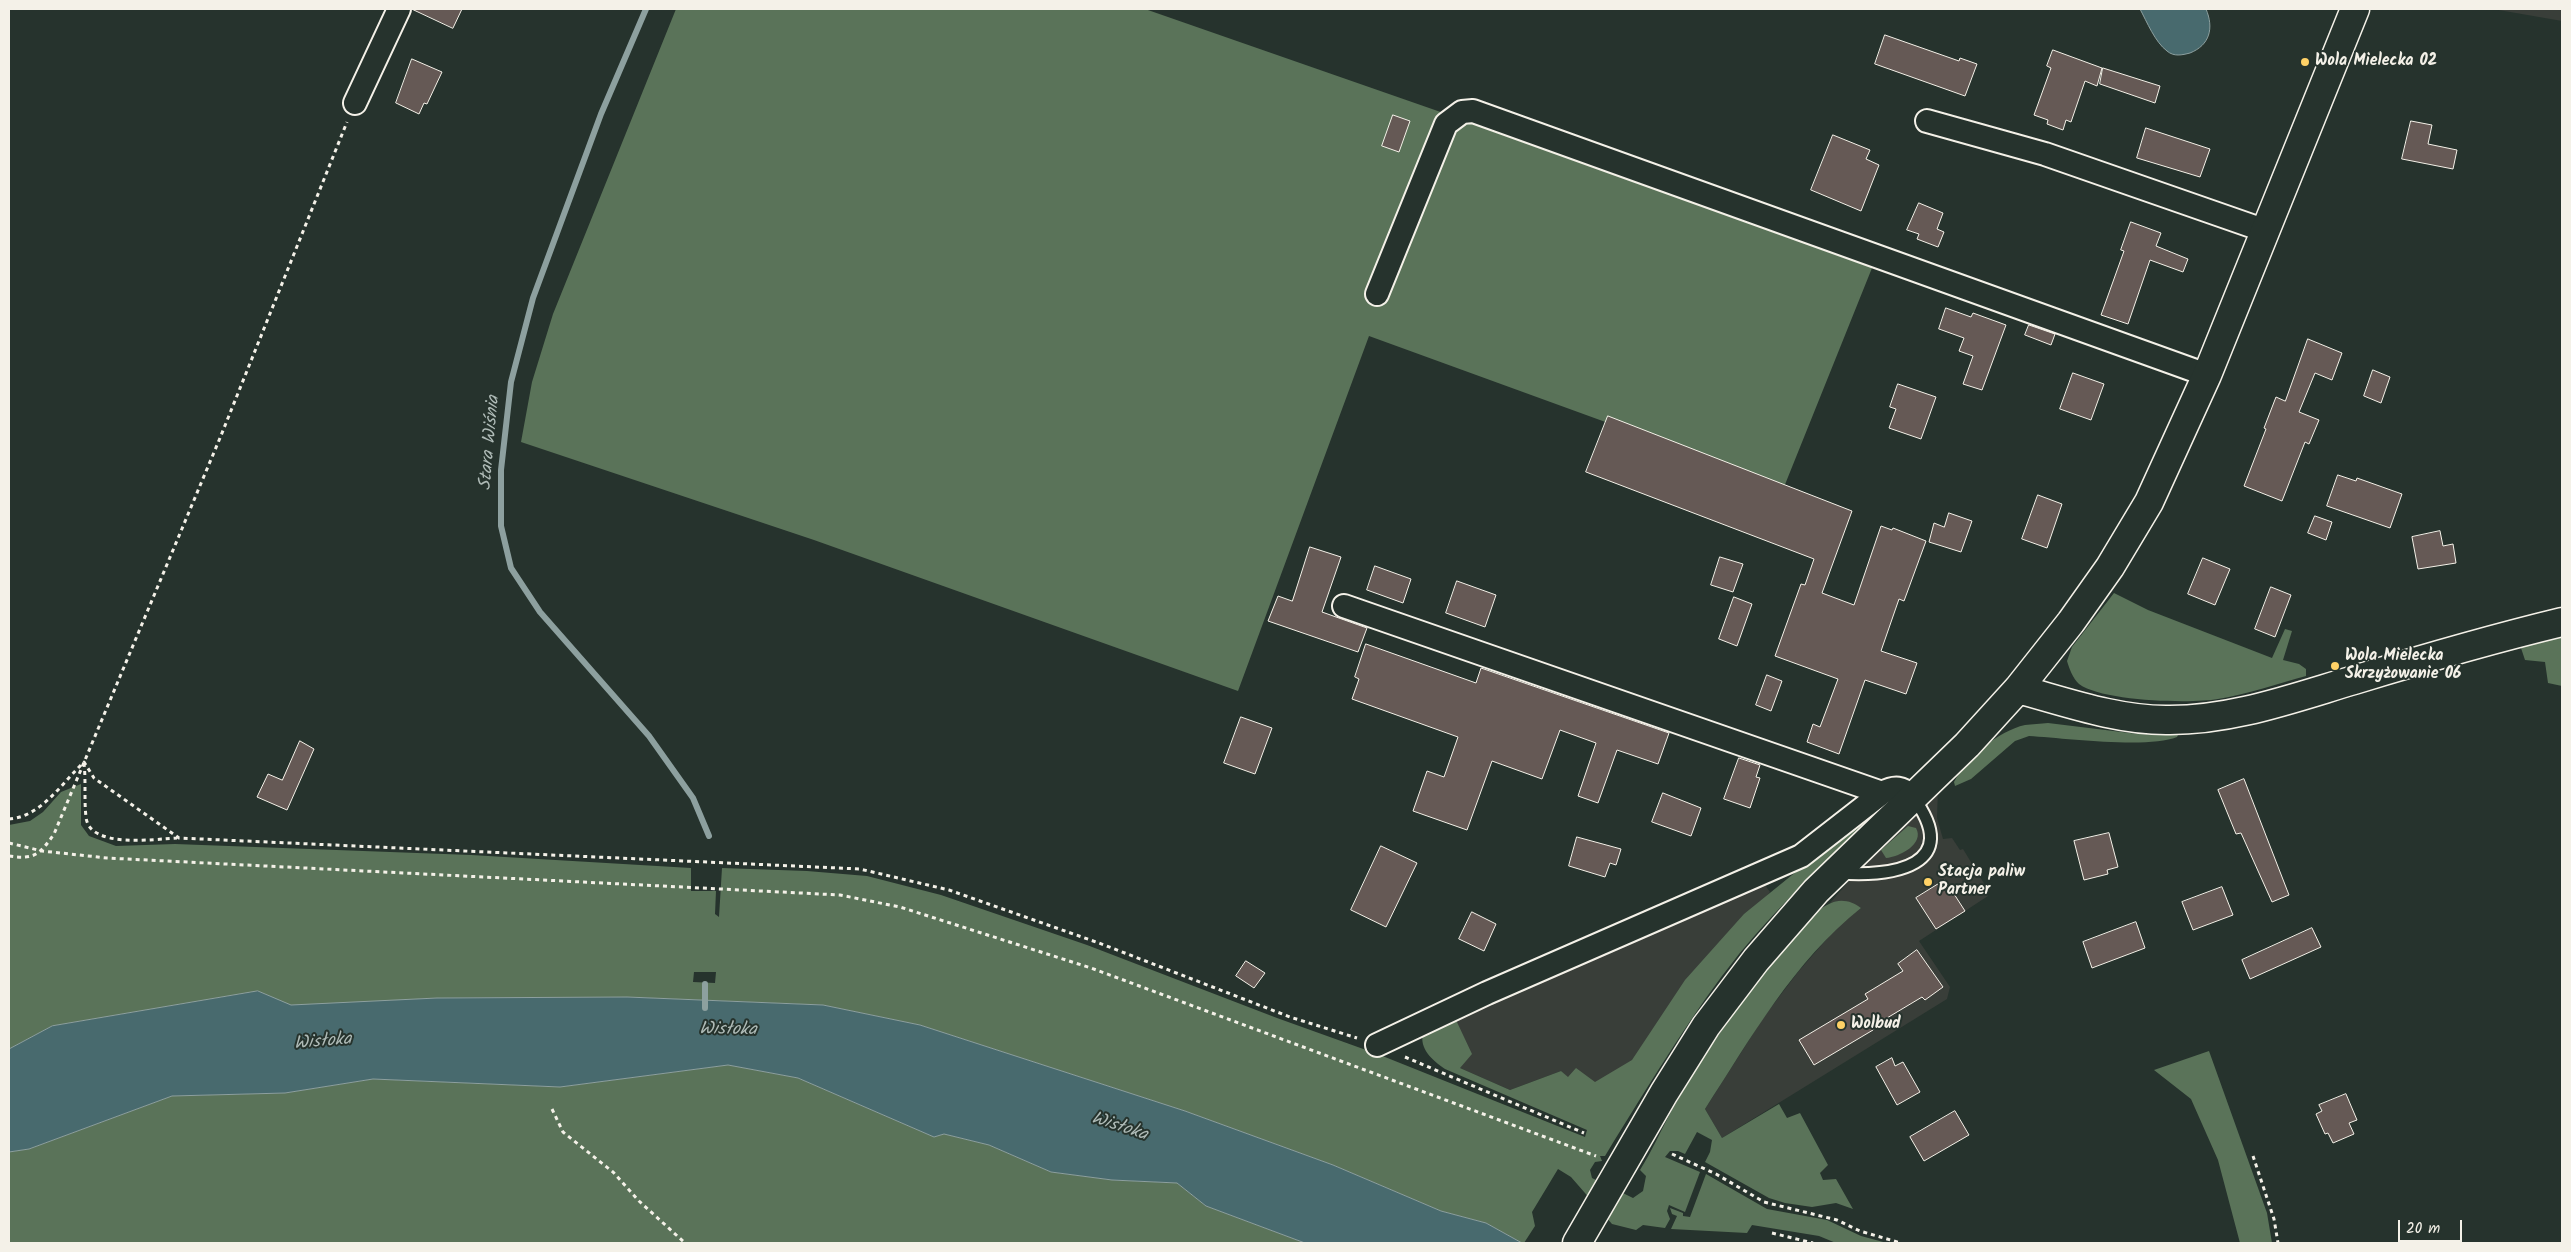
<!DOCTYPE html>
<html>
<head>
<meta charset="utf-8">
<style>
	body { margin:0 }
	#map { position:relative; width:2571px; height:1252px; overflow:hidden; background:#26332d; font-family:Kalam,sans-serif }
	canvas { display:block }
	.frame { position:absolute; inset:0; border:10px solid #f4f1e8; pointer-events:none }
	.scale { position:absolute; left:2398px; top:1220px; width:64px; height:22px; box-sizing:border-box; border:2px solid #f4f1e8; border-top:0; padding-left:6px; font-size:15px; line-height:18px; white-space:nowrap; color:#f4f1e8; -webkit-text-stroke:4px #26332d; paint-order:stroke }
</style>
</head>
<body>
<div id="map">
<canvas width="2571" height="1252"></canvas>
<div class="frame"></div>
<div class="scale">20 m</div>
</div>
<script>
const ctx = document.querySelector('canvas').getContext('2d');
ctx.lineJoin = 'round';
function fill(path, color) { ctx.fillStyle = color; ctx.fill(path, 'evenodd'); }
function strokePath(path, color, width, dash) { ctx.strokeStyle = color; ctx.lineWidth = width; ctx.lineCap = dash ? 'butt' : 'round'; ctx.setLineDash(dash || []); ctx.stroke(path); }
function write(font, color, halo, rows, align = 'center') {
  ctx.font = font + ' Kalam,sans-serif'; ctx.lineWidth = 4; ctx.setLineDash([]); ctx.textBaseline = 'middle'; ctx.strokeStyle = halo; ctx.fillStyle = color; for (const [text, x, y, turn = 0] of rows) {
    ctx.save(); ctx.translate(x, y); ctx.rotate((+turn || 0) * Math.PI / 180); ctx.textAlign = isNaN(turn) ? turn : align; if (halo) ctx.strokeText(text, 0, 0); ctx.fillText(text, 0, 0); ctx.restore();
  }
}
fill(new Path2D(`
	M 2493,9 L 2562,9 L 2562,21 Z
	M 1938,788 L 1937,818 L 1943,839 L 1952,838 L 1960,850 L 1963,849 L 1985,885 L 1988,896 L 1919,941 L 1950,987 L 1947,999 L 1722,1138 L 1705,1109 L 1763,1018 L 1798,972 L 1838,926 L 1861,908 L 1838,901 L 1830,903 L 1875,851 Z
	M 1762,881 L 1770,892 L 1603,1114 L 1561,1071 L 1510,1090 L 1460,1068 L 1434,1030 Z`), '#393e39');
fill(new Path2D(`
	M 676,9 L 1145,9 L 1874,263 L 1784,487 L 1369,336 L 1238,691 L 814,540 L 521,442 L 532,382 L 553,314 Z
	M 2114,593 L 2148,610 L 2272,658 L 2285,629 L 2292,631 L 2283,660 L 2299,664 L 2306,669 L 2306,676 C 2277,684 2247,694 2218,699 C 2190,704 2101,701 2079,684 C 2073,679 2069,668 2067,661 L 2072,647 Z
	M 2562,631 L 2562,686 L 2548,683 L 2545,662 L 2525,660 L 2519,642 Z
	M 2048,723 L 2138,734 L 2178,735 L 2177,737 C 2148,749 2064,738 2029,736 L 2015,741 L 1971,779 L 1955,786 L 1954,782 C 1967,758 1998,731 2025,725 C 2032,724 2041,724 2048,723 Z
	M 81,784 L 81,825 L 89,836 L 116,846 L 175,844 L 471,855 L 691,868 L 691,891 L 716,891 L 715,914 L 719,917 L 722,868 L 807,871 L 867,876 L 941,895 L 1087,945 L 1277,1018 L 1380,1055 L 1585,1137 L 1587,1130 L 1445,1069 C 1432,1060 1419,1049 1423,1032 L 1762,881 L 1456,1020 L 1472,1054 L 1460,1068 L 1510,1090 L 1561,1071 L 1568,1077 L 1576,1068 L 1595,1082 L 1632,1060 L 1685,980 L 1744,914 L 1877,806 L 1880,809 C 1831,856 1782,902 1739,954 C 1692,1013 1654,1077 1614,1141 L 1605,1156 L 1600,1156 L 1602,1161 L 1595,1162 L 1590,1170 L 1592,1178 L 1633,1198 L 1643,1191 L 1646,1176 L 1640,1170 C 1652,1151 1661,1130 1672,1110 C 1702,1057 1737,1006 1775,958 C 1789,939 1808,914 1829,904 C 1840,898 1852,901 1861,908 C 1794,961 1751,1038 1705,1109 L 1722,1138 L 1779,1104 L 1787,1118 L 1800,1113 L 1828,1165 L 1820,1173 L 1823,1180 L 1836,1179 L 1853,1209 L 1836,1203 L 1812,1207 L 1785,1203 L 1769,1198 L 1705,1162 L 1710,1152 L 1712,1140 L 1697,1132 L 1685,1154 L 1678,1151 L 1670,1151 L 1665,1157 L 1700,1172 L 1685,1212 L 1669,1205 L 1667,1211 L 1670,1219 L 1665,1228 L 1643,1225 L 1636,1230 L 1612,1224 L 1571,1177 L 1558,1169 L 1532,1212 L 1535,1226 L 1524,1243 L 1522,1243 L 1486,1223 L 1441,1211 L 1333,1165 L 1185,1111 L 920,1025 L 823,1005 L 627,997 L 437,998 L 291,1006 L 258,991 L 52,1026 L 9,1049 L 9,825 L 30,821 L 43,812 L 61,792 ZM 694,972 L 716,972 L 715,983 L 693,982 Z
	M 1908,826 L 1916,828 C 1925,844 1899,857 1886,858 L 1881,850 Z
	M 2209,1051 L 2267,1213 L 2272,1243 L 2240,1243 L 2218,1160 L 2191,1099 L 2154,1070 Z
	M 728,1065 L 798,1078 L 934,1137 L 944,1134 L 989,1145 L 1051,1172 L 1112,1180 L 1177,1183 L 1206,1206 L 1305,1243 L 9,1243 L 9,1152 L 29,1149 L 172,1096 L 285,1093 L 373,1079 L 560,1087 Z
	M 1706,1174 L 1767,1209 L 1827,1220 L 1861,1236 L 1887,1243 L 1836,1243 L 1819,1236 L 1752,1225 L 1747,1233 L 1671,1229 L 1677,1216 L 1672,1214 L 1670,1208 L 1683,1213 L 1683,1216 L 1690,1217 Z`), '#5a7359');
const water = new Path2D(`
	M 2140,9 L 2206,9 C 2214,28 2210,45 2190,53 C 2182,55 2174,57 2167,51 C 2155,42 2147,22 2140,9 Z
	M 258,991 L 291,1005 L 437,998 L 627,997 L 823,1005 L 920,1025 L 1185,1111 L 1333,1165 L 1441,1211 L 1486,1223 L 1522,1243 L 1305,1243 L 1206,1206 L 1177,1183 L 1112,1180 L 1051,1172 L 989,1145 L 944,1134 L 934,1137 L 798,1078 L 728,1065 L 560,1087 L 373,1079 L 285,1093 L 172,1096 L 29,1149 L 9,1152 L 9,1049 L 52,1026 Z`);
fill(water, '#486a6e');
strokePath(water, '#8da09f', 1);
strokePath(new Path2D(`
	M 646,9 L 601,114 L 533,298 L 511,382 L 501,470 L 501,526 L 511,568 L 540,612 L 649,736 L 693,798 L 709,836
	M 705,984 L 705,1008`), '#8da09f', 6);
const building = new Path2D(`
	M 412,9 L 462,9 L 453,28 Z
	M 1885,35 L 1959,61 L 1960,58 L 1977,64 L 1965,96 L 1875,64 Z
	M 2053,50 L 2102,68 L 2097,86 L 2085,81 L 2071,122 L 2066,120 L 2063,130 L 2047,124 L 2048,120 L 2034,115 L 2051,68 L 2047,66 Z
	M 412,59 L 442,72 L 427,104 L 424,103 L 419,114 L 396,103 Z
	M 2103,68 L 2160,86 L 2155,103 L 2100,84 Z
	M 1393,115 L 1410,121 L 1399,152 L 1382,146 Z
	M 2411,121 L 2432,125 L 2428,144 L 2457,150 L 2453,169 L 2402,159 Z
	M 2146,128 L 2210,149 L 2200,177 L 2137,158 Z
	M 1833,135 L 1870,150 L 1866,159 L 1879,165 L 1861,211 L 1811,190 Z
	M 1919,203 L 1943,213 L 1937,229 L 1944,232 L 1938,247 L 1917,239 L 1919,234 L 1907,230 Z
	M 2131,222 L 2161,233 L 2156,246 L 2188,259 L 2183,272 L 2150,260 L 2128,324 L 2101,315 L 2124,251 L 2121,250 Z
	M 1946,308 L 1971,317 L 1973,313 L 2006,325 L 1982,390 L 1963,384 L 1973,356 L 1959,351 L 1964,338 L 1939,329 Z
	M 2029,325 L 2055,334 L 2051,345 L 2025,335 Z
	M 2308,339 L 2342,353 L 2332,380 L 2315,373 L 2299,412 L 2319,420 L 2309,444 L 2305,442 L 2282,501 L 2244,486 L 2266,429 L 2264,428 L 2276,397 L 2285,401 Z
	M 2373,370 L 2390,377 L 2381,403 L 2364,396 Z
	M 2073,373 L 2104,384 L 2091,420 L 2060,409 Z
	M 1898,384 L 1936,397 L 1921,439 L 1889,428 L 1896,409 L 1890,407 Z
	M 1608,416 L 1852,511 L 1822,593 L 1854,605 L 1881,526 L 1892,530 L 1893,528 L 1926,541 L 1904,601 L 1899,599 L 1881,651 L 1917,663 L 1906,694 L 1865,680 L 1839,754 L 1807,742 L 1813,724 L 1820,727 L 1838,679 L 1775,656 L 1801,584 L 1805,585 L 1814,559 L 1586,472 Z
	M 2338,475 L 2356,481 L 2357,478 L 2402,494 L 2390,528 L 2327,506 Z
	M 2038,495 L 2062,504 L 2047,548 L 2022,539 Z
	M 1949,513 L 1972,521 L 1961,552 L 1929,542 L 1934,523 L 1944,527 Z
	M 2315,516 L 2332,522 L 2326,540 L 2308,533 Z
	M 2440,531 L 2443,546 L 2453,544 L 2456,563 L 2418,569 L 2412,537 Z
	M 1310,547 L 1341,557 L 1322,612 L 1367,628 L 1358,652 L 1268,621 L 1278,596 L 1292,601 Z
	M 1720,557 L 1743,564 L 1733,592 L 1711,585 Z
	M 2203,558 L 2230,569 L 2215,605 L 2188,594 Z
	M 1375,566 L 1411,579 L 1403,603 L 1367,590 Z
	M 1457,581 L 1496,595 L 1485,627 L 1446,613 Z
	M 2271,587 L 2291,595 L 2275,637 L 2255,629 Z
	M 1734,597 L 1752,604 L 1737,646 L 1719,639 Z
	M 1366,644 L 1476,683 L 1481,668 L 1669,733 L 1658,764 L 1617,750 L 1598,803 L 1578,796 L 1596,743 L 1560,730 L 1542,779 L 1492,761 L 1467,830 L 1413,811 L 1427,771 L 1444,777 L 1458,737 L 1352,699 L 1359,679 L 1355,677 Z
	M 1767,675 L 1782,681 L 1771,711 L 1756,705 Z
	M 1241,717 L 1272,728 L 1255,774 L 1224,763 Z
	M 300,741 L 314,749 L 287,810 L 257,797 L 268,774 L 282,780 Z
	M 1739,758 L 1760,765 L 1756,777 L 1760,778 L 1750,808 L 1724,799 Z
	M 2244,779 L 2289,895 L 2272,902 L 2241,833 L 2236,834 L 2218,790 Z
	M 1663,793 L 1701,808 L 1691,836 L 1652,822 Z
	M 2109,833 L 2118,867 L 2107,870 L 2108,874 L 2084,880 L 2074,841 Z
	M 1577,837 L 1621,849 L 1616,865 L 1610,863 L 1605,877 L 1569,866 Z
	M 1381,846 L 1417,863 L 1386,927 L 1351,910 Z
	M 1945,880 L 1965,911 L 1936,929 L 1916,898 Z
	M 2222,887 L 2233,915 L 2193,930 L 2182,902 Z
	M 1472,912 L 1496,924 L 1484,951 L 1459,939 Z
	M 2136,922 L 2145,948 L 2092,968 L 2083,942 Z
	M 2312,928 L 2321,947 L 2250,979 L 2242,960 Z
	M 1917,950 L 1943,987 L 1925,1000 L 1922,997 L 1872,1027 L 1873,1030 L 1814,1065 L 1799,1040 L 1868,999 L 1865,994 L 1903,971 L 1898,964 Z
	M 1246,961 L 1265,973 L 1254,988 L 1236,976 Z
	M 1892,1058 L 1895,1066 L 1903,1062 L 1920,1092 L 1897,1105 L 1876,1067 Z
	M 2346,1094 L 2357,1120 L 2349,1123 L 2354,1134 L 2333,1143 L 2328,1133 L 2325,1134 L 2316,1114 L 2322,1111 L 2319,1105 Z
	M 1955,1111 L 1969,1135 L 1924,1161 L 1910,1137 Z`);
fill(building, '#655955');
strokePath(building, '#f4f1e8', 1);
const service = new Path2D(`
	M 1838,873 C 1893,877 1964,866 1913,797`);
const minor = new Path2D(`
	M 355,103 L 399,9
	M 1927,121 L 2045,154 L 2266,231
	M 1377,294 L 1446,124 L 1462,112 L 1473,111 L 2207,375
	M 1344,606 L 1882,793
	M 1377,1045 L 1487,993 L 1801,856 L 1882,793 C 1895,786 1902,787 1913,797`);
const tertiary = new Path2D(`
	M 2018,689 C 2066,702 2116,720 2166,720 C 2231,721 2293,698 2354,680 C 2423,659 2492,639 2562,622
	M 1577,1243 L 1664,1093 L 1706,1026 L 1756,960 L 1816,891 L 1967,745 L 2018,689 L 2071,622 L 2110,567 L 2149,502 L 2207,375 L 2355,9`);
strokePath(service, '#f4f1e8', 15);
strokePath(minor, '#f4f1e8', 26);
strokePath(tertiary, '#f4f1e8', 31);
strokePath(new Path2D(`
	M 84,763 C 86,781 84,799 86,817 C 89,849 155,839 177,838
	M 9,819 C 41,817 62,783 84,762 L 94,778 L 179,838 L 860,869 L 949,890 L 1099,943 L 1290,1017 L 1357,1038
	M 9,843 L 42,851 L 107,858 L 840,895 L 900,907 L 1091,968 L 1596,1156
	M 9,856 C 35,860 40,854 54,834 L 220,438 L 347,122
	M 1405,1057 L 1584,1133
	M 552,1109 L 563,1132 L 613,1172 L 639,1201 L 685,1243
	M 1672,1154 L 1716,1174 L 1764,1202 L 1837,1220 L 1860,1231 L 1901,1243
	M 2253,1156 L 2274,1219 L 2278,1243
	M 1772,1233 L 1813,1243`), '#f4f1e8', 3, [4, 4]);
strokePath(service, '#26332d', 11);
strokePath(minor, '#26332d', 22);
strokePath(tertiary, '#26332d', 28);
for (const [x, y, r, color] of [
	[2305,62,5,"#ffd166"],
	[2335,666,5,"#ffd166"],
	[1928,882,5,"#ffd166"],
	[1841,1025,5,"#ffd166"]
]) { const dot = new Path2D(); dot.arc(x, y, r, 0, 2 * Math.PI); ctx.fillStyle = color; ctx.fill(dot); strokePath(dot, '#26332d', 2); }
write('bold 16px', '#f4f1e8', '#26332d', [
	["Wola Mielecka 02",2315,62],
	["Wola Mielecka",2345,657],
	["Skrzyżowanie 06",2345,675],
	["Stacja paliw",1938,873],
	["Partner",1938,891],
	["Wolbud",1851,1025]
], 'left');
write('italic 18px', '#afbbb7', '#26332d', [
	["Stara Wiśnia",491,443,-85],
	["Wisłoka",728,1031,1],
	["Wisłoka",323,1043,-5],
	["Wisłoka",1119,1128,18]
]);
</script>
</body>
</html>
